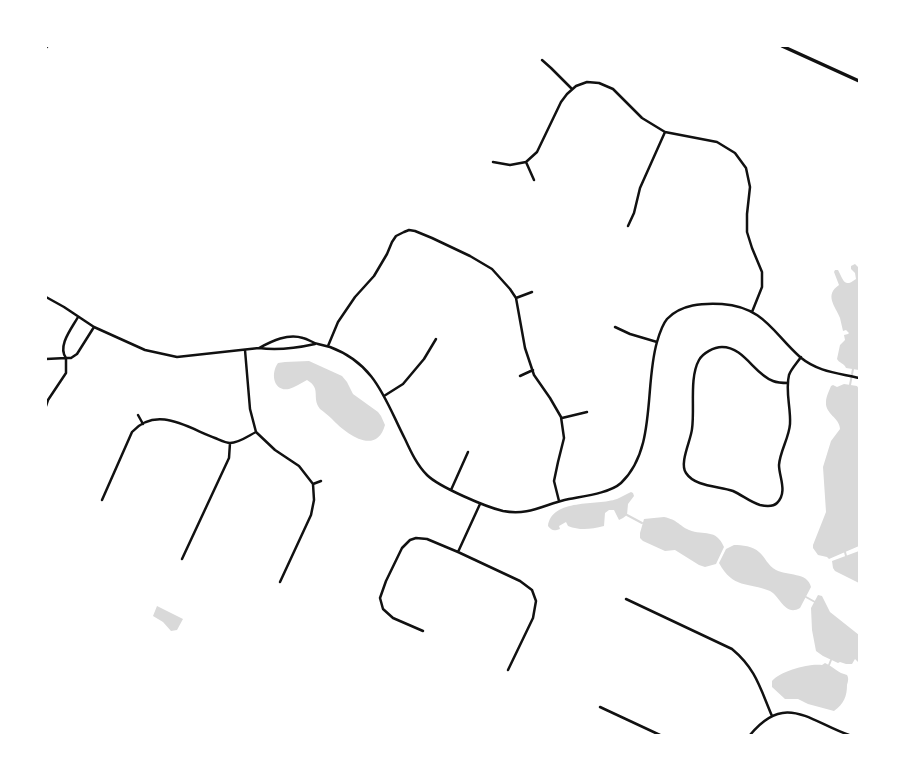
<!DOCTYPE html>
<html>
<head>
<meta charset="utf-8">
<style>
	body { margin:0 }
	#map { position:relative; width:905px; height:781px; overflow:hidden; background:#fff; font-family:"Source Sans 3",sans-serif }
	canvas { display:block }
	.frame { position:absolute; inset:0; border:47px solid #fff; pointer-events:none }
</style>
</head>
<body>
<div id="map">
<canvas width="905" height="781"></canvas>
<div class="frame"></div>
</div>
<script>
const ctx = document.querySelector('canvas').getContext('2d');
ctx.lineJoin = 'round';
function fill(path, color) { ctx.fillStyle = color; ctx.fill(path, 'evenodd'); }
function strokePath(path, color, width, dash) { ctx.strokeStyle = color; ctx.lineWidth = width; ctx.lineCap = dash ? 'butt' : 'round'; ctx.setLineDash(dash || []); ctx.stroke(path); }
fill(new Path2D(`
	M 855,264 L 859,268 L 859,370 L 846,368 C 844,363 839,363 837,359 L 840,345 L 845,340 L 844,335 L 848,334 L 849,333 L 846,330 L 843,331 C 842,327 841,322 840,318 C 835,306 824,295 839,285 L 834,272 L 835,270 L 838,270 C 844,281 844,288 856,279 L 855,273 L 851,269 L 851,266 Z
	M 309,361 L 342,376 L 347,382 L 353,394 L 378,412 L 381,416 L 385,425 C 376,457 345,433 332,419 C 328,415 324,412 320,409 C 311,397 322,389 307,380 C 301,383 295,387 289,389 C 274,392 270,374 278,363 L 285,362 Z
	M 844,384 L 857,386 L 859,389 L 859,546 L 829,559 L 827,557 L 818,555 L 813,548 L 813,545 L 826,512 L 823,467 L 831,441 L 840,429 C 840,418 825,414 826,402 C 826,397 829,391 831,386 L 833,385 L 837,387 Z
	M 631,492 L 633,493 L 634,496 L 628,504 L 627,515 L 623,518 L 619,520 L 614,510 L 609,510 L 605,513 L 604,526 C 591,529 581,531 568,526 L 566,522 L 559,526 L 560,529 C 554,531 552,531 548,526 C 552,498 597,506 617,499 C 622,497 626,494 631,492 Z
	M 664,517 C 678,520 678,525 689,530 C 704,536 716,528 724,547 L 716,564 L 705,567 L 699,565 L 675,550 L 665,551 L 643,541 L 640,538 L 640,533 L 644,519 Z
	M 734,545 C 742,545 753,546 759,552 C 765,557 768,566 776,570 C 787,576 808,572 811,587 L 800,608 C 785,617 780,596 770,591 C 748,582 733,589 719,563 L 726,549 Z
	M 859,551 L 859,583 L 835,571 L 833,568 L 832,561 Z
	M 818,595 L 822,596 L 830,612 L 859,635 L 859,663 L 855,659 L 852,664 L 846,664 L 840,662 L 838,663 L 823,656 L 816,651 L 812,630 L 811,608 Z
	M 157,606 L 183,619 L 177,630 L 171,631 L 163,622 L 153,616 Z
	M 825,663 C 832,666 835,670 841,673 C 843,674 845,674 847,675 C 849,678 848,682 847,685 C 847,696 844,704 834,711 L 808,704 L 798,699 L 785,699 L 772,687 L 772,681 C 780,671 810,663 822,665 Z`), '#d9d9d9');
strokePath(new Path2D(`
	M 850,385 L 853,369
	M 627,515 L 642,523
	M 845,552 L 846,556
	M 806,597 L 815,602
	M 829,665 L 831,660`), '#d9d9d9', 2);
strokePath(new Path2D(`
	M 542,60 L 551,68 L 572,89
	M 493,162 L 510,165 L 526,162 L 537,152 L 561,102 L 567,94 L 576,86 L 587,82 L 599,83 L 613,89 L 642,118 L 665,132 L 717,142 L 735,153 L 746,168 L 750,187 L 747,214 L 747,232 L 752,248 L 762,272 L 762,287 L 752,312
	M 526,162 L 534,180
	M 628,226 L 634,213 L 640,188 L 665,132
	M 46,297 L 64,307 L 94,327 L 145,350 L 177,357 L 259,348 C 278,351 297,348 315,344
	M 516,298 L 532,292
	M 78,317 C 72,328 57,346 66,358 L 71,358 L 77,354 L 94,327
	M 615,327 L 630,334 L 657,342
	M 328,346 L 338,322 L 355,297 L 374,276 L 387,254 L 392,242 L 396,236 L 404,232 L 409,230 L 415,231 L 432,238 L 470,256 L 492,269 L 510,289 L 516,298 L 525,348 L 534,375 L 550,398 L 561,417 L 564,438 L 558,462 L 554,481 L 559,501
	M 259,348 C 272,341 288,333 303,338 C 308,339 313,343 318,344 C 322,345 326,346 330,347 C 376,364 385,400 405,439 C 411,452 417,465 427,475 C 439,487 486,507 503,511 C 530,516 544,504 569,499 C 584,496 610,493 621,483 C 657,449 644,386 657,342 C 659,335 662,325 667,319 C 681,304 703,303 722,304 C 764,307 773,333 800,357 C 818,372 838,373 859,378
	M 245,350 L 250,409 L 256,432 L 275,450 L 299,466 L 313,484 L 314,500 L 311,515 L 280,582
	M 46,359 L 66,358 L 66,373 L 48,400 L 46,406
	M 520,376 L 533,370
	M 788,383 C 784,383 778,383 773,381 C 754,374 744,347 722,347 C 714,347 703,353 699,360 C 689,378 695,409 692,429 C 691,440 679,463 686,473 C 695,487 719,486 733,491 C 742,495 750,502 760,505 C 765,506 773,507 777,503 C 788,492 779,477 779,465 C 780,451 789,438 790,424 C 791,408 785,391 789,375 C 791,369 797,363 801,357
	M 384,396 L 403,384 L 424,359 L 436,339
	M 138,415 L 143,424
	M 562,418 L 587,412
	M 313,484 L 321,481
	M 451,490 L 468,452
	M 102,500 L 132,432 C 157,405 188,428 215,438 C 220,440 226,443 230,443 C 239,443 248,436 256,432
	M 458,552 L 480,504
	M 182,559 L 229,458 L 230,443
	M 626,599 L 732,649 C 756,669 760,688 772,716
	M 423,631 L 393,618 L 383,609 L 380,598 L 386,581 L 402,548 L 410,540 L 416,538 L 427,539 L 458,552 L 520,581 L 532,590 L 536,601 L 533,618 L 508,670
	M 600,707 L 660,735
	M 750,735 C 785,692 809,721 849,735`), '#111', 2.5);
strokePath(new Path2D(`
	M 782,46 L 859,81
	M 46,47 L 47,46`), '#111', 3.5);
</script>
</body>
</html>
